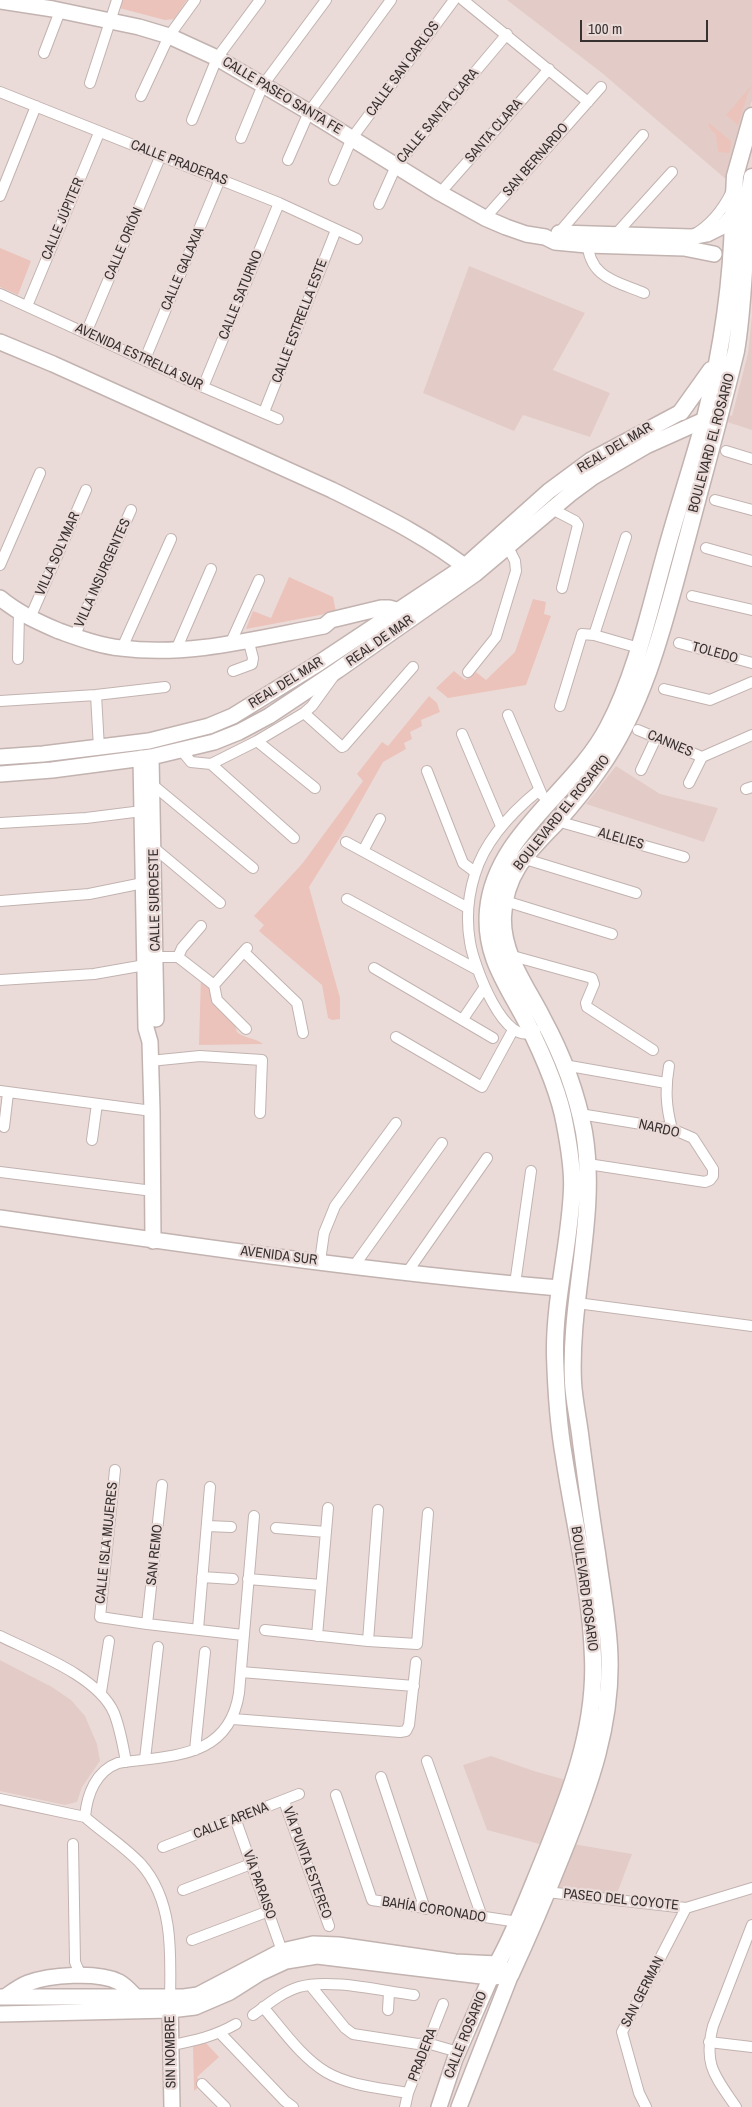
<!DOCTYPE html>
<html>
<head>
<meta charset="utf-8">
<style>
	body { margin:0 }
	#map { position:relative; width:752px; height:2107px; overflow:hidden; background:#ebdbd8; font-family:"Archivo Narrow",sans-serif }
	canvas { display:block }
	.scale { position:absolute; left:580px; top:20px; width:128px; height:22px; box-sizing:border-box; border:2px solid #373130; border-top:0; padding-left:6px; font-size:15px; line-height:18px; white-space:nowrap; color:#373130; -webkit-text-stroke:4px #ebdbd8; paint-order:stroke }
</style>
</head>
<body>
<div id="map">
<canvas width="752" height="2107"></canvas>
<div class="scale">100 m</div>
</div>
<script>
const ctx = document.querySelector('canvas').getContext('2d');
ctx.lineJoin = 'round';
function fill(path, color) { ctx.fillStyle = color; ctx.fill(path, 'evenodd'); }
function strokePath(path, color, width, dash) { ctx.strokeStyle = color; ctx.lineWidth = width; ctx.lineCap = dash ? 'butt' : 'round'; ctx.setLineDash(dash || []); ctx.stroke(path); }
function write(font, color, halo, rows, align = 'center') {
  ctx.font = font + ' "Archivo Narrow",sans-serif'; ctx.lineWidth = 4.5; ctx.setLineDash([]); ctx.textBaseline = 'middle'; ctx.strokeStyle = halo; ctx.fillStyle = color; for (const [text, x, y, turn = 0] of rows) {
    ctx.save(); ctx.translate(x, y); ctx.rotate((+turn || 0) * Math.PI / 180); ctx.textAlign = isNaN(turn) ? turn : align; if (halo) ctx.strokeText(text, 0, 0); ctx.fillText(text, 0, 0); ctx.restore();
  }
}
fill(new Path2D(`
	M 507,0 L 752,0 L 752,101 L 734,148 L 728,181 L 602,73 Z
	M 469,266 L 585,313 L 553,370 L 610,393 L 590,437 L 523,415 L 514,431 L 423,393 Z
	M 752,315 L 752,430 L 727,422 L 729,415 L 732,416 L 748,353 Z
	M 616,766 L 660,794 L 718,808 L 704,842 L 586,804 Z
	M 0,1660 L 52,1687 L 71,1700 L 85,1716 L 97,1744 L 100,1761 L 82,1787 L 77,1802 L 65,1805 L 0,1791 Z
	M 491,1756 L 534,1771 L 566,1780 L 543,1845 L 487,1830 L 463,1765 Z
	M 573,1844 L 632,1854 L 616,1896 L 554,1889 Z`), '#e3ccc7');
fill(new Path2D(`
	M 122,0 L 187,0 L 174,19 L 165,20 L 119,8 Z
	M 752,85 L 748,93 L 738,125 L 726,115 Z
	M 709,123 L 731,141 L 730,153 L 718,152 L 716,135 L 708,126 Z
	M 0,248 L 31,261 L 18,295 L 0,287 Z
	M 289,577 L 333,597 L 336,612 L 246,629 L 253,611 L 271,618 Z
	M 533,599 L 546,602 L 544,614 L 551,616 L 526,685 L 448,698 L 436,688 L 454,671 L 465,680 L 476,672 L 486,680 L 515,652 Z
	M 429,696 L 437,703 L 440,712 L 421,720 L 422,726 L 410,732 L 412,739 L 404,743 L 406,749 L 383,762 L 347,826 L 309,887 L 340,998 L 340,1019 L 332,1020 L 328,1018 L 322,985 L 259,931 L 264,925 L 254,916 L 302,864 L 363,781 L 357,774 L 382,742 L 388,746 Z
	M 201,974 L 235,1025 L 237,1032 C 245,1039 254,1037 263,1044 L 199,1045 Z
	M 205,2042 L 219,2057 L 197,2077 L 202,2084 L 194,2091 L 193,2045 Z`), '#ebc3bb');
const street = new Path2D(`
	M 463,0 L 588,102
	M 44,53 L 60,11
	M 90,83 L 117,0
	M 0,92 L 279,203 L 357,239
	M 141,96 L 169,36 L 195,0
	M 192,120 L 217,58 L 260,0
	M 241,138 L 263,85 L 326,0
	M 288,160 L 309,112 L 391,0
	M 334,180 L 352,138 L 454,0
	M 440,193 L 549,69
	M 0,196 L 36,106
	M 379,204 L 396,166 L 507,34
	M 485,218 L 601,87
	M 695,234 C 710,225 723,209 731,193
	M 557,235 L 643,135
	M 615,235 L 672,172
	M 587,240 C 589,278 615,281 644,293
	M 0,294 L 203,387 L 278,419
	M 27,306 L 99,133
	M 86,333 L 161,155
	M 145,359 L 220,179
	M 203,387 L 279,203
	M 264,412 L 336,230
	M 726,451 L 752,459
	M 715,500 L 752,510
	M 552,509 L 575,521 L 578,525 L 562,588
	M 706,548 L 752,561
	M 0,565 L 40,473
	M 692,596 L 752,610
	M 30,618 L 86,490
	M 594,635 L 626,537
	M 74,637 L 131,510
	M 231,642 L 259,580
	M 679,643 L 752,663
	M 122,648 L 171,539
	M 176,650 L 211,569
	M 18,659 L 19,612
	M 233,671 L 252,664 L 253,658 L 248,639
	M 468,672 L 496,637 L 516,571 L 515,561 L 508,547
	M 664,689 L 710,700 L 752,682
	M 96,695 L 99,748
	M 0,701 L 96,695 L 165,687
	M 560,706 L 582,634 L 594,635 L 639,648
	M 304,713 L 342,747 L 344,746 L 413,667
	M 508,715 L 542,795
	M 638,730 L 702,757 L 752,735
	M 462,734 L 501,826
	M 257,741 L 315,788
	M 182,751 L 191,762 L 211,764 L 294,838
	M 211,764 L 257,741 L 304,713 L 312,706 L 333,677
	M 641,770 L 656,738
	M 427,771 L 463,863 L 475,872
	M 689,783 L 702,757
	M 153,785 L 253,868
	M 746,789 L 752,787
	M 557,821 L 684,857
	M 0,823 L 86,818 L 142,811
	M 346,842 L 468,908
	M 153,847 L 220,903
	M 363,851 L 380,819
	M 522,858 L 636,893
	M 347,899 L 476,969
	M 0,901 L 89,894 L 143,883
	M 505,901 L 612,934
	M 245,953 L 297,1003 L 303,1033
	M 509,955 L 592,978 L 594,984 L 586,1003 L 587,1007 L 653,1050
	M 156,957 L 178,957
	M 178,957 L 214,985 L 217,1000 L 246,1029
	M 178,957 L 182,948 L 201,926
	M 374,968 L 493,1038
	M 0,980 L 94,974 L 145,965
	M 214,985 L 247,948
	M 463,1019 L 484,988
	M 535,1030 C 505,1052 473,963 470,942 C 466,919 468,896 475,874 C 485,840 512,812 539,790
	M 396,1037 L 482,1087 L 513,1030
	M 150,1061 L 200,1056 L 262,1060 L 260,1113
	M 564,1065 L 666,1083
	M 669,1066 C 665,1089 666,1107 672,1129
	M 0,1091 L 152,1111
	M 580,1114 L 672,1129 L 693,1138 L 713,1169 L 713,1176 L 710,1180 L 705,1182 L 588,1164
	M 4,1127 L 8,1093
	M 92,1140 L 97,1104
	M 0,1172 L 153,1191
	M 320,1261 L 324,1233 L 335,1206 L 396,1123
	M 354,1266 L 442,1143
	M 406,1274 L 487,1158
	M 515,1284 L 531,1171
	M 577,1303 L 752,1326
	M 115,1470 L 100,1617 L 147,1624 L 243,1635
	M 207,1526 L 231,1527
	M 276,1528 L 326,1532
	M 202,1577 L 233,1579
	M 248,1579 L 321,1585
	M 147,1624 L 162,1485
	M 198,1629 L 210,1487
	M 265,1630 L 368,1641 L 417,1644 L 428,1513
	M 0,1636 C 34,1653 98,1676 114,1713 C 120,1728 123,1745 126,1762
	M 317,1636 L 328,1508
	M 368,1641 L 378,1510
	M 241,1672 L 414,1686
	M 101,1692 L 109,1641
	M 233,1719 L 400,1732 L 406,1731 L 409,1725 L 416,1662
	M 195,1750 L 205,1652
	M 145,1759 L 158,1647
	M 427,1761 L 482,1917
	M 381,1777 L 425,1909
	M 336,1795 L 372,1900 L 518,1922
	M 0,1799 L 85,1817
	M 284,1801 L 329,1926
	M 235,1818 L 282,1951
	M 73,1844 L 75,1962 L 81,1976
	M 163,1847 L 299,1794
	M 183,1890 L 251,1864
	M 547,1892 L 686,1908 L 752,1888
	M 192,1940 L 269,1911
	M 310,1985 L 345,2028 L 353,2034 L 418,2044 L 427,2043 L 458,2052
	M 170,1997 C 171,1952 173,1900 141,1864 C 124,1846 103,1833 85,1817 C 87,1794 96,1771 118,1763 C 172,1755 229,1759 239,1693 L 254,1516
	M 263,2007 C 282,2029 301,2057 326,2072 C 350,2086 381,2088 408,2093
	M 388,2010 L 389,1992
	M 253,2015 C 267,2005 282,1992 299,1987 C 330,1978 381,1991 414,1995
	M 220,2033 L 285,2101 L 293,2107
	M 709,2042 L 752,2047
	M 171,2045 C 195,2041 215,2036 236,2024
	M 202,2084 L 225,2107
	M 405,2107 L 408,2093 L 443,2004
	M 646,2107 L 639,2093 L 622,2032 L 686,1908
	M 736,2107 C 715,2076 703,2065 713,2026 L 752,1925`);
const secondary = new Path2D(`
	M 0,1 L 53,9 L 139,27 L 169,36 L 217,58 L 309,112 L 440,193 L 485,218 L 506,227 L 526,234 L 545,237 L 555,242 L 587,245 L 684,248 L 714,254
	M 559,233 L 691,237 L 707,234 L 721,227
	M 0,342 L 53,364 L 332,490 C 380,514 430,538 472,572
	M 0,598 C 18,613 38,622 59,631 C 79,638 100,646 121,648 C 189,657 258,638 324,626 L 331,620 L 381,608 L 389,608 L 400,611
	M 0,757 L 43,754 L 149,741 L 209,726 L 233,716 L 319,663 L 465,566 L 549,491 L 591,460 L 681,412
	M 151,757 L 156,1019
	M 141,758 L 146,1028 L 150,1042 L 152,1111 L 153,1241
	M 0,774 L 52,770 L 151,757 L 214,742 L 239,732 L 269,716 L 338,670 L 475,574 L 570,494 L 593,477 L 646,446 L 713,416
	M 0,1218 C 186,1245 372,1272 559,1288
	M 0,1997 L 184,1997 L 198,1995 L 282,1951 L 313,1944 L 338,1945 L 455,1962 L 497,1964 L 511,1974 L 459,2107
	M 5,1997 C 12,1992 20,1986 28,1983 C 49,1975 97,1971 119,1982 C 125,1985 131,1992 136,1997
	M 170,2001 L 172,2107
	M 0,2014 L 170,2010 L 195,2007 L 230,1992 L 260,1973 L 286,1961 L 317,1956 L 490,1977
	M 439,2107 L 455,2059 L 494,1970`);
const primary = new Path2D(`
	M 726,224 L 733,216 L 735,176 L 752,116
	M 681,412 L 711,370
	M 497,1964 C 515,1932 528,1897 542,1863 C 569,1797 596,1730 593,1658 C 591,1590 574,1523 564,1457 C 558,1423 556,1389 555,1355 C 554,1299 570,1244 572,1189 C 573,1168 569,1146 565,1125 C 559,1090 542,1053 526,1021 C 506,983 484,955 488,910 C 495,834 575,791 608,727 C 636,674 650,608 666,551 C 678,507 693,463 705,418 C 721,353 732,283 733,216
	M 490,1977 L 511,1974 C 529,1935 546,1895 562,1855 C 589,1788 614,1721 609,1647 C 607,1615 601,1584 597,1553 C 591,1516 586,1479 581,1442 C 579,1422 574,1402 573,1382 C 569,1299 598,1215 584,1132 C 577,1094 562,1054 543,1019 C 527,987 501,954 503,916 C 505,872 529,851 557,822 C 572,805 587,787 600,768 C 648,699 666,615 688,535 C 704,474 721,413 736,351 C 746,293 743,235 752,177`);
strokePath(street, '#c2b3b0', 12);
strokePath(secondary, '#c2b3b0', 18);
strokePath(primary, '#c2b3b0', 19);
strokePath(street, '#fff', 10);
strokePath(secondary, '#fff', 15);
strokePath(primary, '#fff', 16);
write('14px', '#373130', '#ebdbd8', [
	["CALLE SAN CARLOS",403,69,-54],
	["CALLE PASEO SANTA FE",282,96,31],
	["CALLE SANTA CLARA",438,116,-50],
	["SANTA CLARA",494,131,-49],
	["SAN BERNARDO",536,160,-49],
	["CALLE PRADERAS",179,163,21],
	["CALLE JÚPITER",63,219,-67],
	["CALLE ORIÓN",124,244,-67],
	["CALLE GALAXIA",183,269,-67],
	["CALLE SATURNO",241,295,-68],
	["CALLE ESTRELLA ESTE",300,321,-69],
	["AVENIDA ESTRELLA SUR",139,357,25],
	["BOULEVARD EL ROSARIO",712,443,-75],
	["REAL DEL MAR",615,448,-31],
	["VILLA SOLYMAR",58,554,-66],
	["VILLA INSURGENTES",103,573,-66],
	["REAL DE MAR",380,641,-35],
	["TOLEDO",715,653,15],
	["REAL DEL MAR",286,683,-32],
	["CANNES",670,744,23],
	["BOULEVARD EL ROSARIO",562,813,-51],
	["ALELIES",621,839,16],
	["CALLE SUROESTE",155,900,-91],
	["NARDO",659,1129,13],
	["AVENIDA SUR",279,1256,7],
	["CALLE ISLA MUJERES",107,1543,-84],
	["SAN REMO",155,1555,-84],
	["BOULEVARD ROSARIO",584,1589,82],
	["CALLE ARENA",231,1821,-21],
	["VÍA PUNTA ESTEREO",307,1863,70],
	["VÍA PARAISO",259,1885,70],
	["PASEO DEL COYOTE",621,1900,6],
	["BAHÍA CORONADO",434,1910,9],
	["SAN GERMAN",643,1992,-63],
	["CALLE ROSARIO",466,2035,-68],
	["SIN NOMBRE",171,2052,-91],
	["PRADERA",423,2055,-69]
]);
</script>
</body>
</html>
